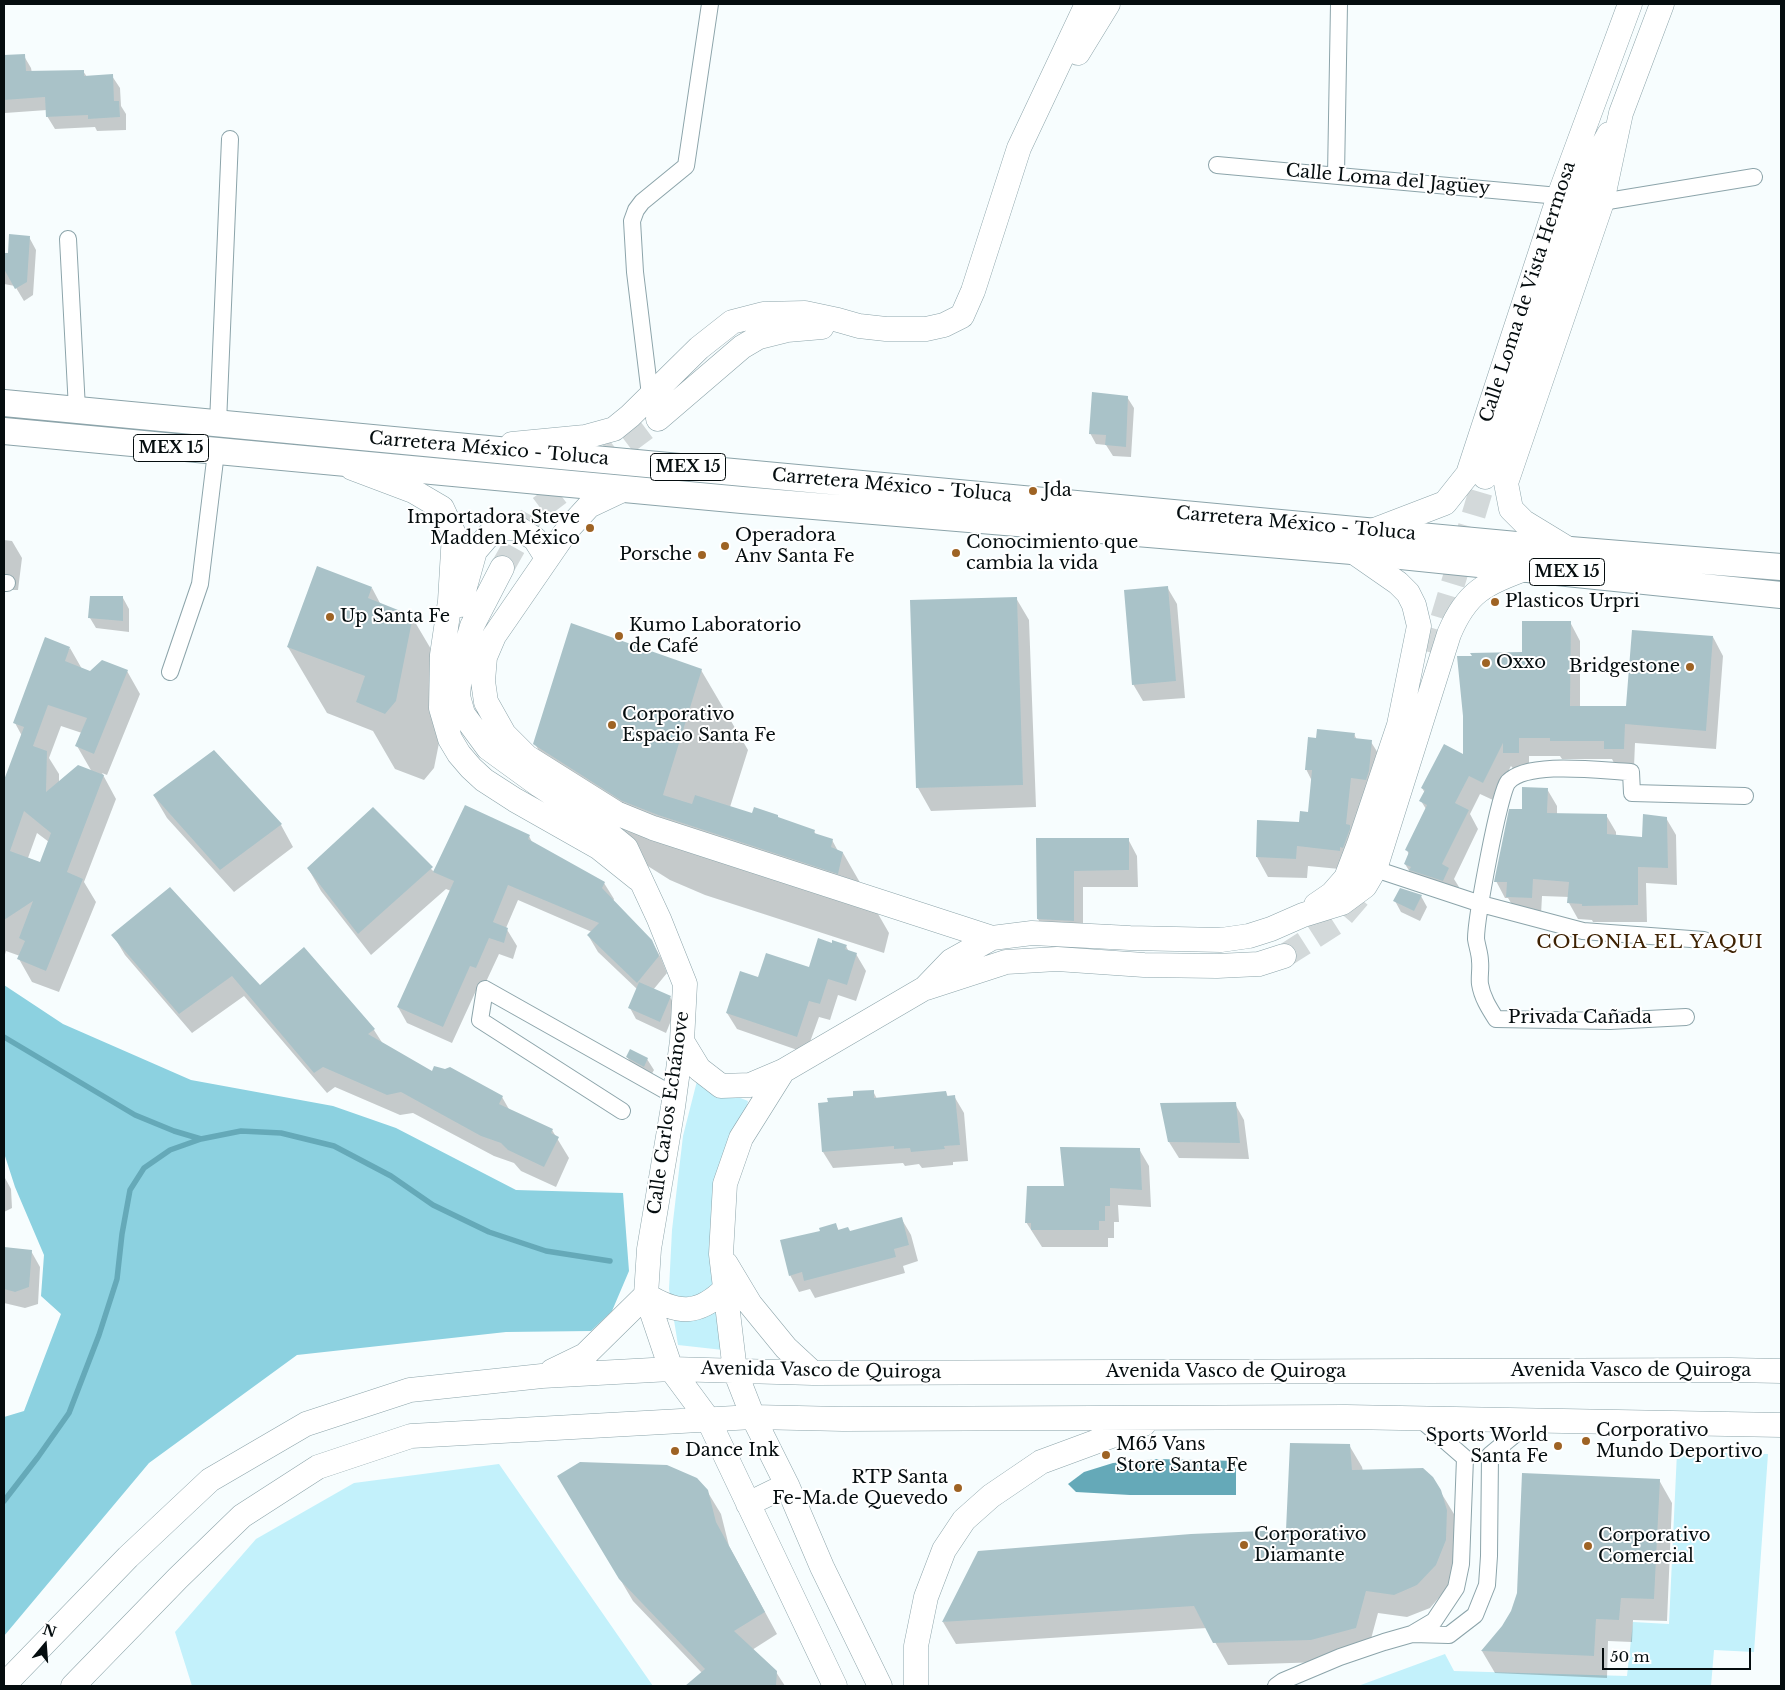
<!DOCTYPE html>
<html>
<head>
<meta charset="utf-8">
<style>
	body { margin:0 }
	#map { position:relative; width:1785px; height:1690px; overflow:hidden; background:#f7fdfe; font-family:"Libre Baskerville",serif }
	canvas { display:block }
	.frame { position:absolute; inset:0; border:5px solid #050d0f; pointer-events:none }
	.north { position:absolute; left:20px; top:1620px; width:50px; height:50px; -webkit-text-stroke:4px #fff; paint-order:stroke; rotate:18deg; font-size:14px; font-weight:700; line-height:20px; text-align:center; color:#050d0f }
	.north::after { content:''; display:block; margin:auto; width:18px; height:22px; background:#050d0f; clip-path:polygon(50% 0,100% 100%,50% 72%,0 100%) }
	.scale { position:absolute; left:1602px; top:1648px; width:149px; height:22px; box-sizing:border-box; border:2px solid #050d0f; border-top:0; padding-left:6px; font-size:15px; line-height:18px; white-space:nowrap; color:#050d0f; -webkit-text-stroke:4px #fff; paint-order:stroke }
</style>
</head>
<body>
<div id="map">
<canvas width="1785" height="1690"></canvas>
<div class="frame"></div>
<div class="north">N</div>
<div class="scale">50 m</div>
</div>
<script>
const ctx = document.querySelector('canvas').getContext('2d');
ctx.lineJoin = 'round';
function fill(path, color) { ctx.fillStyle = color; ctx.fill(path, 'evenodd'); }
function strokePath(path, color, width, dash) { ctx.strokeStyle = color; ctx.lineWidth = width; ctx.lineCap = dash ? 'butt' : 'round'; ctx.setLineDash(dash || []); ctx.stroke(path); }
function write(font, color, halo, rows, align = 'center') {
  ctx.font = font + ' "Libre Baskerville",serif'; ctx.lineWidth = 4; ctx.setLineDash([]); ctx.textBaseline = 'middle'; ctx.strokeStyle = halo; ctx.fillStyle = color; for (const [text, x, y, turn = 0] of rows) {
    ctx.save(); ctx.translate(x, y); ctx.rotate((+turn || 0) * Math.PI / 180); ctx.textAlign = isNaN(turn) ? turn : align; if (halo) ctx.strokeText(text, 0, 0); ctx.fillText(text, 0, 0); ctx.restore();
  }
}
fill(new Path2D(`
	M 697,1081 L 748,1101 L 712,1265 L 723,1350 L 678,1345 L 669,1289 L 672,1230 L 683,1136 Z
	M 1677,1452 L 1768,1454 L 1754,1652 L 1714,1650 L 1711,1686 L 1358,1686 L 1445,1654 L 1454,1671 L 1627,1676 L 1633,1622 L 1669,1624 Z
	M 499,1464 L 653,1686 L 192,1686 L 175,1632 L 256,1539 L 354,1483 Z`), '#c3f1fb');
fill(new Path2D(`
	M 4,985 L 63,1024 L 191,1080 L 333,1106 L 396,1128 L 516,1190 L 623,1193 L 629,1271 L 612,1311 L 591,1331 L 506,1332 L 297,1355 L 149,1463 L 4,1636 L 4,1417 L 24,1411 L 61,1314 L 41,1296 L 44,1255 L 15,1187 L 4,1153 Z`), '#8cd1e0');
fill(new Path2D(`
	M 1157,1459 L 1236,1461 L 1236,1495 L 1130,1495 L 1076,1492 L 1068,1484 L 1084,1472 L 1113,1463 Z`), '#65a9b8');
fill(new Path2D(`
	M 4,56 L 24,56 L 31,68 L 32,73 L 83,71 L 87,77 L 112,76 L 120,88 L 121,106 L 126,114 L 126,130 L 97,131 L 95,127 L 55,129 L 47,116 L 47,110 L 5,113 L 4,111 Z
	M 29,237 L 36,250 L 33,295 L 24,301 L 15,286 L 4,284 L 4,254 L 9,255 Z
	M 1127,397 L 1134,408 L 1131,457 L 1113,456 L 1106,445 L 1096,444 L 1090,433 Z
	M 4,540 L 12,541 L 22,558 L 18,590 L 4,590 Z
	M 1167,587 L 1177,604 L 1185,698 L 1143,701 L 1133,684 Z
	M 372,588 L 381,605 L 412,617 L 451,683 L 434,768 L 424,780 L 395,769 L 373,731 L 327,713 L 288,647 Z
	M 123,598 L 129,609 L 129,632 L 96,628 L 90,618 Z
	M 1016,598 L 1029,620 L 1036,807 L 931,811 L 918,788 L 911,601 Z
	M 1570,622 L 1580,641 L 1580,707 L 1627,707 L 1713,637 L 1723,656 L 1716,749 L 1635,743 L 1634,767 L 1616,767 L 1612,759 L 1562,759 L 1560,756 L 1529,756 L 1529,771 L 1515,771 L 1511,766 L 1493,800 L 1480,794 L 1470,814 L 1478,829 L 1454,879 L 1459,887 L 1454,899 L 1416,882 L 1405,864 L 1409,855 L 1407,850 L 1426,809 L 1421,801 L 1425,793 L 1422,788 L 1464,756 L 1523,653 Z
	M 70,648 L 82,669 L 90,672 L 127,671 L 140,694 L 107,775 L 102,773 L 116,799 L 84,882 L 96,902 L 59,992 L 32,982 L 19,959 L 20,956 L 6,951 L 4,958 L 4,783 L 22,736 L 15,723 ZM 61,726 L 82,733 L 77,746 L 92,772 L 59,782 L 59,774 L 49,758 ZM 37,833 L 49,842 L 41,863 L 28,858 Z
	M 701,670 L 748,750 L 730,807 L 752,814 L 777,816 L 779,819 L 814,831 L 816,835 L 832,840 L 838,851 L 843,853 L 889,933 L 884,953 L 705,895 L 670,880 L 581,824 L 535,744 Z
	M 1354,734 L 1357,740 L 1371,742 L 1383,761 L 1377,799 L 1362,798 L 1357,840 L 1350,870 L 1308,866 L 1307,878 L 1268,877 L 1257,857 L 1300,823 L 1309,813 L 1312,781 L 1306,769 L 1317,739 Z
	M 1547,789 L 1557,806 L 1557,815 L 1606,815 L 1616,832 L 1616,836 L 1643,839 L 1666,818 L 1676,835 L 1677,885 L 1646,883 L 1647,922 L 1593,922 L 1592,920 L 1578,919 L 1569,903 L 1569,897 L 1542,896 L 1541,915 L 1517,913 L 1508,898 L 1505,898 L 1496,881 L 1523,811 Z
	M 154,796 L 281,825 L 293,847 L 234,892 L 167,818 Z
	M 373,809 L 434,872 L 529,836 L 533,844 L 604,883 L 614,899 L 613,901 L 651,940 L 661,958 L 667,973 L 653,990 L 670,997 L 676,1008 L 666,1033 L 636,1019 L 630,1008 L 638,990 L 598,952 L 588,935 L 592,932 L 518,900 L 506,928 L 517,946 L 513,959 L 499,954 L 485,984 L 480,982 L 452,1043 L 407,1023 L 398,1007 L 451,891 L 446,889 L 371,955 L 321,891 L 308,868 Z
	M 1037,839 L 1128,839 L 1137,856 L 1138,887 L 1083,887 L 1083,938 L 1048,936 L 1038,919 Z
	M 170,888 L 260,986 L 304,949 L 374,1030 L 383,1044 L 432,1073 L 502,1097 L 510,1111 L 552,1130 L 569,1158 L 556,1187 L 521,1171 L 514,1163 L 494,1156 L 413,1113 L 400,1115 L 335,1087 L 327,1093 L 244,996 L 192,1033 L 125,955 L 113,935 Z
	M 1421,896 L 1427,907 L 1420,921 L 1401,912 L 1395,901 Z
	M 832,944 L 846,946 L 849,952 L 856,954 L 866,971 L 856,1001 L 838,995 L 830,1020 L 819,1017 L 806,1053 L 737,1029 L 727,1013 L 759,979 L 809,968 Z
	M 627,1057 L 647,1059 L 654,1070 L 650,1077 L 634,1068 Z
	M 873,1091 L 877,1099 L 946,1092 L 948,1097 L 954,1096 L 964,1113 L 968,1161 L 953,1162 L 953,1165 L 922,1168 L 919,1164 L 905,1166 L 903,1163 L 833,1168 L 823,1152 L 855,1097 Z
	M 1235,1104 L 1244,1120 L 1249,1159 L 1179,1158 L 1169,1142 Z
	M 1139,1149 L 1149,1166 L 1151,1207 L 1118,1205 L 1119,1222 L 1114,1222 L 1114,1238 L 1108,1238 L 1108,1247 L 1042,1247 L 1026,1222 Z
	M 4,1169 L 5,1178 L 11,1189 L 12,1208 L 4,1212 Z
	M 901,1218 L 911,1235 L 918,1261 L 903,1266 L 905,1273 L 815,1298 L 810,1289 L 799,1292 L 790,1275 L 821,1231 L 836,1225 L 839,1231 L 850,1232 Z
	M 4,1249 L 31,1251 L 40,1267 L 38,1304 L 25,1308 L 4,1303 Z
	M 1349,1445 L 1362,1467 L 1363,1471 L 1440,1491 L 1454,1514 L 1459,1533 L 1448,1587 L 1430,1608 L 1407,1617 L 1378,1613 L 1368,1650 L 1324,1662 L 1228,1665 L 1207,1628 L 956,1644 L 943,1622 L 1287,1531 Z
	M 1659,1480 L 1672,1503 L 1667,1621 L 1633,1620 L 1632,1642 L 1608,1641 L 1607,1678 L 1495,1673 L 1482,1651 L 1503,1627 L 1512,1612 Z
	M 707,1491 L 721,1514 L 729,1546 L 777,1634 L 752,1650 L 776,1672 L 785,1686 L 694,1686 L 694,1680 L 702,1673 L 633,1601 L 572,1498 Z`), '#0003');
strokePath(new Path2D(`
	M 4,1037 L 135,1115 L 174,1131 L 201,1139
	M 4,1501 L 38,1457 L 69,1413 L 99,1335 L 117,1279 L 122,1234 L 130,1190 L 144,1168 L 170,1150 L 201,1139 L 241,1131 L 281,1133 L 334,1146 L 391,1176 L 433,1205 L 489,1232 L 546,1251 L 610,1261`), '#65a9b8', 5.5);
fill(new Path2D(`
	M 25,54 L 26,71 L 84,70 L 84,76 L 113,74 L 114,101 L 119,101 L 120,117 L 88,119 L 88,115 L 46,117 L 45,97 L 4,100 L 4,55 Z
	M 9,234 L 30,236 L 27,282 L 15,289 L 4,269 L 4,253 L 8,253 Z
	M 1092,392 L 1128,396 L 1126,447 L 1105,445 L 1106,435 L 1089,434 Z
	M 317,566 L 372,587 L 368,598 L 413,616 L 396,701 L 385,714 L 356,702 L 365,676 L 287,647 Z
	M 1168,586 L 1176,681 L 1132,685 L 1124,590 Z
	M 90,596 L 123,596 L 123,621 L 88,618 Z
	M 1017,597 L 1023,785 L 916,788 L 910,600 Z
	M 1522,621 L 1571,621 L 1570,706 L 1626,706 L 1632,630 L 1713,636 L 1706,731 L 1625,724 L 1624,749 L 1604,749 L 1604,741 L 1550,741 L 1550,738 L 1519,738 L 1519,753 L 1503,753 L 1503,743 L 1483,783 L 1469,776 L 1455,803 L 1469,810 L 1442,864 L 1449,868 L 1443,881 L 1409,870 L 1411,867 L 1404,864 L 1409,852 L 1405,850 L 1427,805 L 1419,801 L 1425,790 L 1421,788 L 1444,744 L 1463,754 L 1463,716 L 1457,656 L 1472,656 L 1470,653 L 1522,652 Z
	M 571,623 L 702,669 L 663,795 L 692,804 L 695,795 L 752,813 L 754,807 L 778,815 L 778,817 L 815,830 L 814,833 L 833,839 L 831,847 L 843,852 L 838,874 L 658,815 L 622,801 L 536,746 L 533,744 Z
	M 45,637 L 70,647 L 65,661 L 90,671 L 102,660 L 128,670 L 94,754 L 75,746 L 87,718 L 48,705 L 33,746 L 47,751 L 46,792 L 78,765 L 104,775 L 67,872 L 83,879 L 46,971 L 17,959 L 25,941 L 19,938 L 33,901 L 4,920 L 4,780 L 24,727 L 13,723 ZM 24,811 L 51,833 L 40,862 L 10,851 Z
	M 1317,729 L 1355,733 L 1354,738 L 1372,740 L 1369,771 L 1366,780 L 1351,778 L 1346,824 L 1350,825 L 1350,829 L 1343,848 L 1340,847 L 1340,851 L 1297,846 L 1296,859 L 1256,857 L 1257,820 L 1299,822 L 1300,811 L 1308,812 L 1312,770 L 1305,770 L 1308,737 L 1316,738 Z
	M 214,750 L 282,824 L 220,870 L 153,795 Z
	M 1522,787 L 1548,788 L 1547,813 L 1607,814 L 1607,834 L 1642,837 L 1643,814 L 1667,817 L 1668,868 L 1638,867 L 1638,905 L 1582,906 L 1582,904 L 1567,903 L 1569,882 L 1533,879 L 1532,898 L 1506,897 L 1507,882 L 1494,882 L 1509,809 L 1522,809 Z
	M 465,805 L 530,835 L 528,839 L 605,882 L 602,888 L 652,940 L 659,956 L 637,983 L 587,935 L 599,923 L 508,885 L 493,922 L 508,928 L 504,943 L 489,938 L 476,968 L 470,966 L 443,1027 L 397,1007 L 454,881 L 433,872 Z
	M 373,807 L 433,867 L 358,934 L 307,868 Z
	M 1036,838 L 1129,838 L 1129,870 L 1074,871 L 1074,921 L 1037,919 Z
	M 170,887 L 260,985 L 304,947 L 375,1029 L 368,1034 L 432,1071 L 434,1066 L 445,1069 L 450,1067 L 503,1096 L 499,1104 L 553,1129 L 551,1133 L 559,1137 L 544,1167 L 508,1150 L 501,1143 L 481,1136 L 401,1092 L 387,1095 L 323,1067 L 314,1073 L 232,976 L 179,1014 L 111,935 Z
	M 1400,888 L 1422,895 L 1414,911 L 1393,901 Z
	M 818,938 L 832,943 L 832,940 L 847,945 L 845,949 L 857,953 L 847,985 L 828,979 L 820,1004 L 809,1001 L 797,1037 L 726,1013 L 740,971 L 758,977 L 766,953 L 809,967 Z
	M 639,982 L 671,996 L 660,1022 L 628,1008 Z
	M 630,1049 L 648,1058 L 644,1067 L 626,1057 Z
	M 874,1090 L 874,1098 L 946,1091 L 947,1096 L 955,1095 L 960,1145 L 944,1146 L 945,1149 L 911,1152 L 910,1148 L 894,1149 L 894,1146 L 822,1152 L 818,1103 L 828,1102 L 827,1098 L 853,1096 L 853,1091 Z
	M 1236,1102 L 1240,1143 L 1168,1142 L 1160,1103 Z
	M 1060,1147 L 1140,1148 L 1142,1190 L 1110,1188 L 1110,1206 L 1105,1206 L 1105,1221 L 1099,1221 L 1099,1230 L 1031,1230 L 1031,1223 L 1025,1223 L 1027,1186 L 1064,1186 Z
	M 902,1217 L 909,1245 L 894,1249 L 896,1257 L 804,1281 L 802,1272 L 789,1276 L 780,1240 L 820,1231 L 819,1228 L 836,1223 L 838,1230 L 848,1227 L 850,1231 Z
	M 4,1247 L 32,1250 L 29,1287 L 15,1292 L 4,1289 Z
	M 1290,1443 L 1350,1444 L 1352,1470 L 1423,1468 L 1433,1477 L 1441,1490 L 1447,1510 L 1446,1540 L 1436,1565 L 1417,1585 L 1394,1595 L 1366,1591 L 1356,1628 L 1311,1640 L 1213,1643 L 1194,1606 L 942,1622 L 978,1551 L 1191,1534 L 1286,1530 Z
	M 580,1462 L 667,1465 L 697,1478 L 708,1490 L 716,1522 L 765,1612 L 734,1631 L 777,1671 L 776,1686 L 685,1686 L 705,1669 L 619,1579 L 557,1476 Z
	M 1522,1473 L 1660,1479 L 1654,1599 L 1621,1598 L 1619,1620 L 1596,1619 L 1594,1656 L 1481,1651 L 1502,1626 L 1511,1611 L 1517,1593 Z`), '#a9c2c8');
strokePath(new Path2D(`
	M 502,568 L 533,513 L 658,419
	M 1432,653 L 1485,477
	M 1284,956 L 1337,922 L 1361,894 L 1362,889`), '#d3d9da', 24, [24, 12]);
const street = new Path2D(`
	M 1217,165 L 1559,196
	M 1336,175 L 1339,4
	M 1602,202 L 1754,177
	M 68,239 L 77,409
	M 650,395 L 635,272 L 632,221 L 636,210 L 642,202 L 686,166 L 710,4
	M 218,423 L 230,139
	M 4,583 L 7,583
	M 170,672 L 200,584 L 216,452
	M 1366,866 L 1481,904 L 1583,931 L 1704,940
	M 1686,1017 L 1610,1021 L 1496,1019 C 1489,1008 1482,997 1480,984 C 1479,977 1481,969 1480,961 C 1480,954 1477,946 1476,939 C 1476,919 1499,793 1508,782 C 1528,760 1603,771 1631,772 L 1632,793 L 1745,796
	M 622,1111 L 480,1020 L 485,989 L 675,1096
	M 1412,1634 L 1434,1621 L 1456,1588 L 1461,1564 L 1465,1458 L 1419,1418
	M 1276,1686 L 1283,1681 L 1340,1657 L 1384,1642 L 1412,1634 L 1449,1635 L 1475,1615 L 1487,1585 L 1489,1556 L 1490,1455 L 1531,1421`);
const secondary = new Path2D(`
	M 1078,53 L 1108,4
	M 658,419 L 742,347 L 759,337 L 787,330 L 822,327
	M 512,444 L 585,437 L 614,429 L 630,416 L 699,348 L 732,322 L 763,314 L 805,313 L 838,320 L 859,326 L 886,329 L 926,329 L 944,325 L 962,316 L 973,291 L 1019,148 L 1087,4
	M 352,468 L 413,491 L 442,508 L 454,534 L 450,601 L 442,655 L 441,708 L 450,739 L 459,754 L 471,768 L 484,780 L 515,800 L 598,847 L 638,879
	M 1485,477 L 1593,163 L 1609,134
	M 625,489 L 589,506 L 567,530 L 494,636 L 485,657 L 483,681 L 486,702 L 504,734 L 527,757 L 616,813 L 653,828 L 992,938
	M 1372,531 L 1445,503 L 1468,474 L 1559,196 L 1630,4
	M 1570,550 L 1524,522 L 1511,509 L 1506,483 L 1602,202 L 1621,113 L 1662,4
	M 502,568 L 472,626 L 461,664 L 458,696 L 463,714 L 488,748 L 539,785 L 588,817 L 626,848 L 659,919 L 685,984 L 682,1041 L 673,1107 L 649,1249 L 646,1295 L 671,1369 L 708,1419 L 835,1686
	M 460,605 L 475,551 L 494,529 L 518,528 L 535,539 L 547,558
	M 1316,905 L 1332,894 L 1346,878 L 1359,844 L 1399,725 L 1419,626 L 1414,605 L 1408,593 L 1398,583 L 1352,551
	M 926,988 L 1006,962 L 1057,959 L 1144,965 L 1217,966 L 1259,964 L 1284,956
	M 682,1041 L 699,1069 L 721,1086 L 750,1085 L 783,1071 L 925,988 L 951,961 L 992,938 L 1032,933 L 1130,938 L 1221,940 L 1249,936 L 1271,929 L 1303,915 L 1342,903 L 1365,886 L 1375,869 L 1449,634 C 1467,591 1485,584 1527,568
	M 783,1071 L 741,1138 L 725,1184 L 721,1254 L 735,1371 L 753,1417 L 787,1485 L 822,1567 L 880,1686
	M 726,1264 L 750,1304 L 786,1348 L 813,1373
	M 552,1371 L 585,1355 L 646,1295 C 677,1314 698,1316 725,1289
	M 748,1504 L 787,1485
	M 4,1685 L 128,1557 L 210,1480 L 306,1424 L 410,1390 L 542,1376 L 671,1369 L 813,1373 L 1731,1370 L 1781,1371
	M 73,1686 L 178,1578 L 242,1516 L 318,1467 L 411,1436 L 753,1417 L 843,1419 L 1346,1417 L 1781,1425
	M 916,1686 L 916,1646 L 926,1597 L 944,1550 L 964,1520 L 991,1496 L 1041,1462 L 1144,1424`);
const primary = new Path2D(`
	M 4,403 L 572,457 L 1570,550 L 1781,567
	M 4,431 L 742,500 L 1352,551 L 1781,595`);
strokePath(street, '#8ca4aa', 18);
strokePath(secondary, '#8ca4aa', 25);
strokePath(primary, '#8ca4aa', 28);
strokePath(street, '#fff', 16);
strokePath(secondary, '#fff', 24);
strokePath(primary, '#fff', 26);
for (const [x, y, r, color] of [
	[1033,491,5,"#9e6324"],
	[590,528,5,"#9e6324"],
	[725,546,5,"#9e6324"],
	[956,553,5,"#9e6324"],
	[702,555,5,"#9e6324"],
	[1495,602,5,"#9e6324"],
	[330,617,5,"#9e6324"],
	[619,636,5,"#9e6324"],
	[1486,663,5,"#9e6324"],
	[1690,667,5,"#9e6324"],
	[612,725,5,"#9e6324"],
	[1586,1441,5,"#9e6324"],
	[1558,1446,5,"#9e6324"],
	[675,1451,5,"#9e6324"],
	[1106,1455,5,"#9e6324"],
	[958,1488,5,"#9e6324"],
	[1244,1545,5,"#9e6324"],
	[1588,1546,5,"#9e6324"]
]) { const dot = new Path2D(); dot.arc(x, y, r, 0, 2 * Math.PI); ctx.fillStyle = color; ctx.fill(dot); strokePath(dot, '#fff', 2); }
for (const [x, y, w] of [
	[171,448,75],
	[688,467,75],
	[1567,572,75]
]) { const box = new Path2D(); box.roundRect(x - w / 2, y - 13.5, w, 27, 4); ctx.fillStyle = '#fff'; ctx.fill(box); strokePath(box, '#050d0f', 1); }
write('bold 16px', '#050d0f', null, [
	["MEX 15",171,448],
	["MEX 15",688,467],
	["MEX 15",1567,572]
]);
write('18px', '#050d0f', '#fff', [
	["Calle Loma del Jagüey",1388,180,5],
	["Calle Loma de Vista Hermosa",1528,292,-72],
	["Carretera México - Toluca",489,449,5],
	["Carretera México - Toluca",892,486,5],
	["Carretera México - Toluca",1296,524,5],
	["Privada Cañada",1580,1018],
	["Calle Carlos Echánove",669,1113,-82],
	["Avenida Vasco de Quiroga",821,1371,1],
	["Avenida Vasco de Quiroga",1631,1371],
	["Avenida Vasco de Quiroga",1226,1372]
]);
write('18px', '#050d0f', '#fff', [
	["Jda",1043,491],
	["Importadora Steve",580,518,"right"],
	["Madden México",580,539,"right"],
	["Operadora",735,536],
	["Anv Santa Fe",735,557],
	["Conocimiento que",966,543],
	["cambia la vida",966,564],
	["Porsche",692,555,"right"],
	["Plasticos Urpri",1505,602],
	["Up Santa Fe",340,617],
	["Kumo Laboratorio",629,626],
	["de Café",629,647],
	["Oxxo",1496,663],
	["Bridgestone",1680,667,"right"],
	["Corporativo",622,715],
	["Espacio Santa Fe",622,736],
	["Corporativo",1596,1431],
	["Mundo Deportivo",1596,1452],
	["Sports World",1548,1436,"right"],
	["Santa Fe",1548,1457,"right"],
	["M65 Vans",1116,1445],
	["Store Santa Fe",1116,1466],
	["Dance Ink",685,1451],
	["RTP Santa",948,1478,"right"],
	["Fe-Ma.de Quevedo",948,1499,"right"],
	["Corporativo",1254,1535],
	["Diamante",1254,1556],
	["Corporativo",1598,1536],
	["Comercial",1598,1557]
], 'left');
ctx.letterSpacing = '1px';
write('19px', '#3e2203', '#fff', [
	["COLONIA EL YAQUI",1650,943]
]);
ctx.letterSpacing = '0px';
</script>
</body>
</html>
